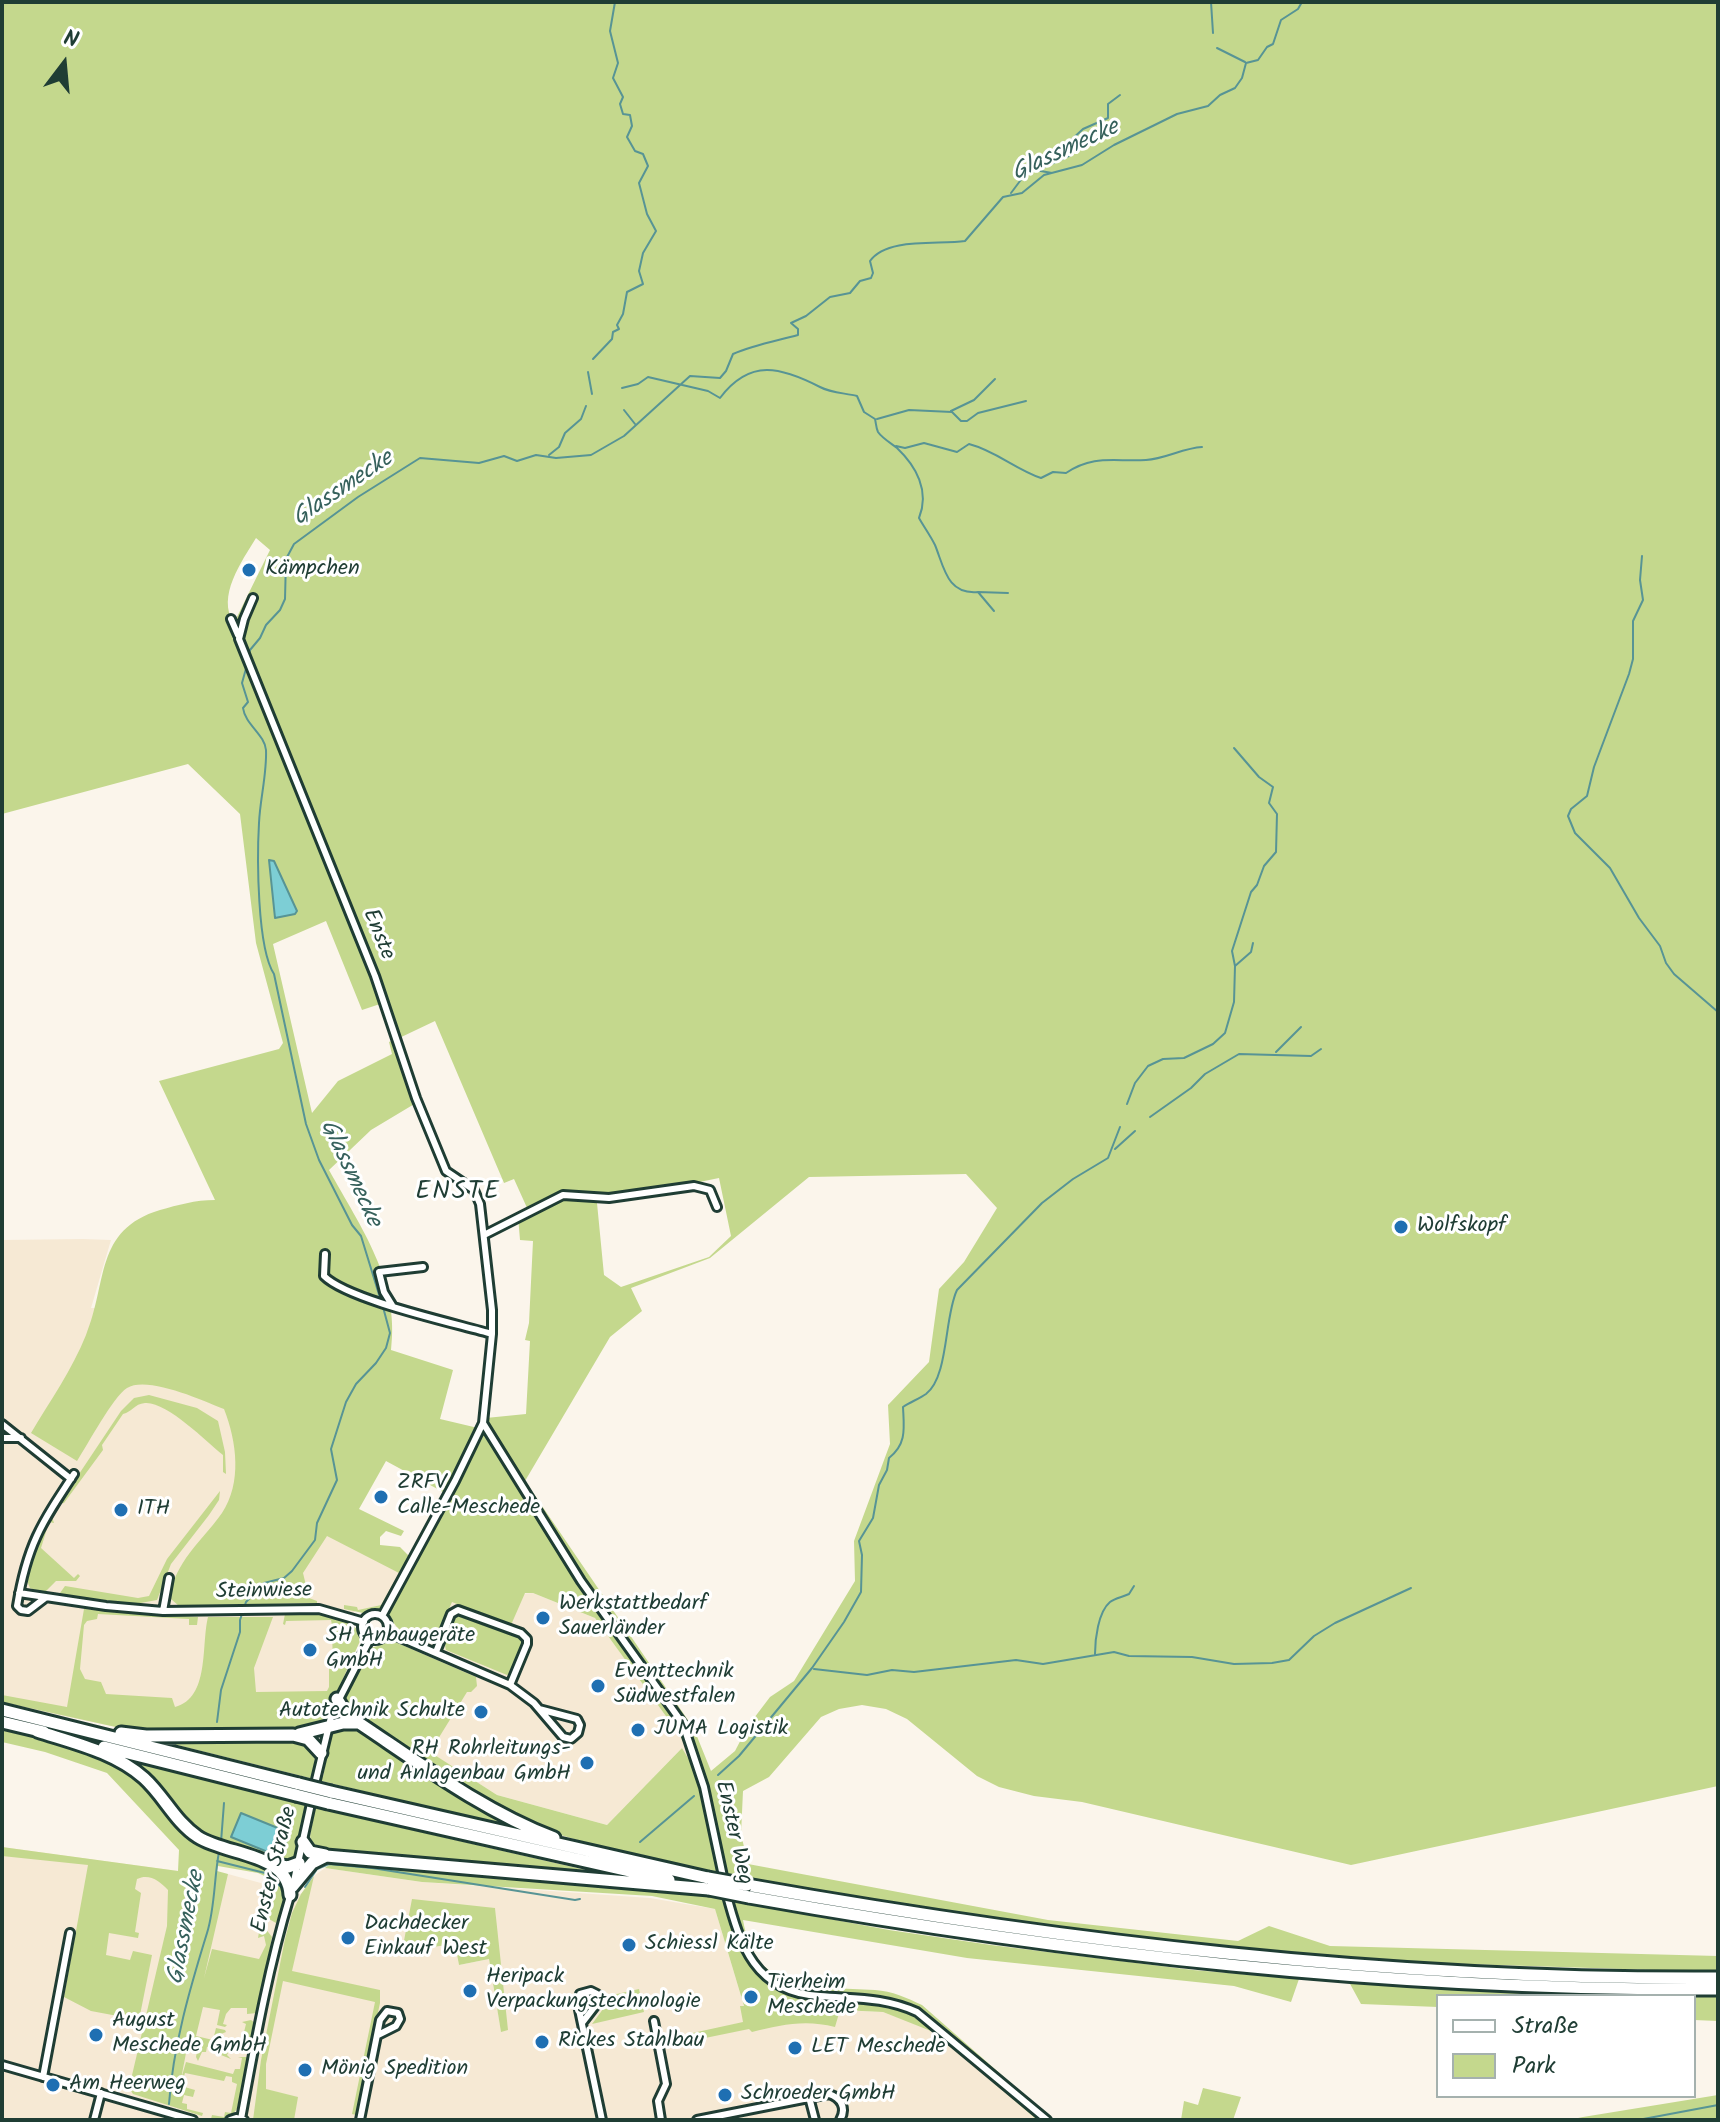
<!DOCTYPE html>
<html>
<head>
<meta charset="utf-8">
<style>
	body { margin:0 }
	#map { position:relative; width:1720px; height:2122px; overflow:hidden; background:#fbf5eb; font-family:Kalam,sans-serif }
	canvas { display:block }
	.frame { position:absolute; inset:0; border:4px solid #1f3d34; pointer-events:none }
	.legend { position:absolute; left:1436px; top:1994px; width:260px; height:104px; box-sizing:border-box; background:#fff; border:2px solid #a5b1ae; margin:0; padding:10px 14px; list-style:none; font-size:24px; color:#1f3d34 }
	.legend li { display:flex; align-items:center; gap:16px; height:40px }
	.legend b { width:40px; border:2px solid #a5b1ae }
	.north { position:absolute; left:24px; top:24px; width:80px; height:80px; -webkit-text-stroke:6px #fff; paint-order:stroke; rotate:16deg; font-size:22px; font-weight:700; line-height:32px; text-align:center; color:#1f3d34 }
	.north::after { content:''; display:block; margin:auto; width:28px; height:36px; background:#1f3d34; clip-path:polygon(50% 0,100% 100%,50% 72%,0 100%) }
</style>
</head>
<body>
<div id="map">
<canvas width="1720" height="2122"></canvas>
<div class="frame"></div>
<ul class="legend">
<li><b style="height:10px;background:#fff"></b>Straße</li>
<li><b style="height:22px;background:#c4d88d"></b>Park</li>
</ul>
<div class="north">N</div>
</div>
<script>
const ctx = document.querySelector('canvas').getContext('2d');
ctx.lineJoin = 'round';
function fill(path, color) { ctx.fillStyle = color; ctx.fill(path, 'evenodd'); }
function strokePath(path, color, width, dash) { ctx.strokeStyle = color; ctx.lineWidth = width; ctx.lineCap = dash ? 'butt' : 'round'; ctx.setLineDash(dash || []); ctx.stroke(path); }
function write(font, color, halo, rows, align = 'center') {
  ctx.font = font + ' Kalam,sans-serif'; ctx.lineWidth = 6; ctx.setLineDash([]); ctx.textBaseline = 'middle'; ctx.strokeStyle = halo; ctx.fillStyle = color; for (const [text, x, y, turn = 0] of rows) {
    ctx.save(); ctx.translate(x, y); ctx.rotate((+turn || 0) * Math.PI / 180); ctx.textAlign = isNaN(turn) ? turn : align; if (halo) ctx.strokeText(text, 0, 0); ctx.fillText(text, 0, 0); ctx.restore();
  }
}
fill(new Path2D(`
	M 83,1239 L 111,1240 L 91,1308 L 228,1309 L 294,1492 L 402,1567 L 381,1605 L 355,1611 L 350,1623 L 358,1630 L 360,1641 L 325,1720 L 232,1731 L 125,1729 L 2,1703 L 2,1240 Z
	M 533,1593 L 595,1618 L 681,1737 L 698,1779 L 682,1748 L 607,1825 L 497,1795 L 429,1752 L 395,1646 L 404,1631 L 393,1603 Z
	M 2,1847 L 178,1871 L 228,1874 L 301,1894 L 314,1876 L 325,1868 L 422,1882 L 650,1898 L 715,1909 L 744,2006 L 883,2012 L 921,2026 L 936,2033 L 1037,2120 L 2,2120 ZM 495,1908 L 501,2031 L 489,1959 L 459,1965 L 456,1944 Z`), '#f6e9d4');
fill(new Path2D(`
	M 2,2 L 1718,2 L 1718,1786 L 1351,1865 L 1082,1802 L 1034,1796 L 999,1787 L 977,1776 L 907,1719 L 886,1709 L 862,1705 L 839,1709 L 821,1717 L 769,1777 L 743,1791 L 741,1834 L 748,1864 L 1048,1920 L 1238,1941 L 1269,1926 L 1330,1946 L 1718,1956 L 1718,1972 L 1370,1961 L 1250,1952 L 1047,1930 L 738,1877 L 587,1843 L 551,1832 L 505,1810 L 346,1711 L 343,1696 L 371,1648 L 393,1641 L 476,1677 L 477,1686 L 471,1692 L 467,1692 L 430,1752 L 497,1795 L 607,1825 L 682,1748 L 694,1768 L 681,1737 L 595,1618 L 533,1593 L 525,1593 L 511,1625 L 452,1602 L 437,1636 L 431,1643 L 399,1630 L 387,1614 L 483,1430 L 489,1427 L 486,1418 L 526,1414 L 530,1341 L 525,1340 L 529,1323 L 533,1241 L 520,1240 L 518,1216 L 528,1210 L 514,1179 L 504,1183 L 435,1021 L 395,1040 L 416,1103 L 371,1130 L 329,1170 C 361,1228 400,1281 391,1350 L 453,1370 L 440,1419 L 478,1428 L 457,1475 L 443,1492 L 386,1461 L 359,1509 L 404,1531 L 401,1536 L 386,1531 L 380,1537 L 380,1545 L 400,1547 L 410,1557 L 383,1609 L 363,1613 L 344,1609 L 344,1605 L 357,1607 L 358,1610 L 381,1605 L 399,1573 L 327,1536 L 303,1573 L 309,1598 L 317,1601 L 317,1603 L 179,1606 L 171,1599 C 171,1582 177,1572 186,1558 C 197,1542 211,1529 222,1513 C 242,1483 237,1442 224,1409 C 204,1401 147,1375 127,1388 C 113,1397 88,1444 77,1461 L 31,1433 C 50,1401 72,1370 86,1335 C 108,1282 94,1230 160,1210 C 178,1205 195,1200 215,1200 L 159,1081 L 279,1049 L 283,1043 L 256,943 L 240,814 L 188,764 L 2,814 ZM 256,538 L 270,550 L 234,623 C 216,597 242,561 256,538 ZM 326,921 L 362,1010 L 380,1004 L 395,1039 L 389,1042 L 392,1054 L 338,1081 L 312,1113 L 273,944 ZM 966,1174 L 997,1208 L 964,1262 L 939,1289 L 929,1362 L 888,1405 L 890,1444 L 854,1541 L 855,1581 L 794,1681 L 770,1697 L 748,1726 L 735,1751 L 711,1771 L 694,1729 L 525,1481 L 610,1337 L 642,1311 L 631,1288 L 710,1258 L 809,1177 ZM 719,1178 L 731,1236 L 709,1257 L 621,1287 L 604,1275 L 597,1203 Z
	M 149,1395 L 197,1408 L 218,1421 L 225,1452 L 226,1474 L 223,1472 L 223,1455 C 206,1441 166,1401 145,1403 C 134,1404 132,1412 123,1414 L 102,1445 L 103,1450 L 64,1503 L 59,1504 L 121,1411 L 134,1398 Z
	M 220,1491 L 219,1500 L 209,1515 L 171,1564 L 157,1600 L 135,1604 L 62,1595 L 60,1593 L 65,1586 L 138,1598 L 149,1596 L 167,1559 Z
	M 52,1517 L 54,1523 L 49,1522 L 41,1548 L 74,1578 L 78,1574 L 80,1576 L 76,1581 L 56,1581 L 44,1593 L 30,1588 C 20,1567 39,1533 52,1517 Z
	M 84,1609 L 198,1617 L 197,1625 L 189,1625 L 189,1619 L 98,1614 L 97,1619 L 87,1621 L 84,1625 L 80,1669 L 85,1679 L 101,1682 L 106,1694 L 172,1698 L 175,1707 C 210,1698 201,1645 208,1617 L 273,1617 L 254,1668 L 256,1692 L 327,1691 L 329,1687 L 329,1665 L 333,1665 L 332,1631 L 342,1631 L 342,1625 L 332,1625 L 331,1620 L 286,1621 L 285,1625 L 283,1624 L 285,1614 C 308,1613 341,1613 358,1630 L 360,1641 L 322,1725 L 305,1731 L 125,1729 L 2,1702 L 2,1695 L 67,1707 Z
	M 460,1615 L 522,1638 L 522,1651 L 510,1674 L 507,1675 L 446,1650 C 443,1639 449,1620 460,1615 Z
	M 343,1726 L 360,1729 L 531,1833 L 153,1739 L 292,1738 L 309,1744 L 316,1754 L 312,1775 L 323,1777 L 331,1733 Z
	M 2,1730 C 38,1739 101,1748 129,1772 C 154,1793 167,1827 196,1843 C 224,1857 256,1858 282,1876 L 287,1896 L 276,1923 L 269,1919 L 266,1913 L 274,1891 L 269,1878 L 258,1873 L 218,1866 L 217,1871 L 228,1874 L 204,1978 L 212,1949 L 259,1959 L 266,1945 L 264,1936 L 258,1938 L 259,1932 L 265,1928 L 272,1937 L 257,2013 L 247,2014 L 247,2008 L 231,2008 L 226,2014 L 223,2024 L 227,2025 L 225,2027 L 217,2025 L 220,2010 L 203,2007 L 196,2036 L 213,2040 L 216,2028 L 225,2030 L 226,2032 L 221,2034 L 223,2044 L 235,2047 L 242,2040 L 246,2024 L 242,2022 L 251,2020 L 255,2023 L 249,2052 L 230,2049 L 227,2055 L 231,2059 L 221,2055 L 222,2050 L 207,2047 L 206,2052 L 202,2052 L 198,2061 L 196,2057 L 198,2046 L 193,2042 L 186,2053 L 181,2079 L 186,2062 L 233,2074 L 235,2069 L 240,2069 L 242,2058 L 238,2057 L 248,2057 L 237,2109 L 229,2118 L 211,2119 L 212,2115 L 224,2117 L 225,2112 L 231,2113 L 237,2084 L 232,2082 L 232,2077 L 226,2076 L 224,2081 L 185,2073 L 181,2086 L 195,2090 L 193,2097 L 184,2095 L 182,2103 L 187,2104 L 187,2109 L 203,2113 L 202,2116 L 133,2094 L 129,2088 L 167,1926 L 168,1890 C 160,1881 149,1873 137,1879 L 135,1889 L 141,1893 L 135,1932 L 139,1933 L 138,1938 L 109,1933 L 106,1955 L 130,1960 L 133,1951 L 152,1955 L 139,2020 L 91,2011 L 64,1997 L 88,1865 L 2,1856 L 2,1847 L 178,1871 L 179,1850 L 107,1773 L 45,1752 L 2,1742 Z
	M 127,1758 L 316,1808 L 612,1876 L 314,1850 L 310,1836 L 314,1815 L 307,1813 L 297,1856 L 295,1860 C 279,1864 268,1858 253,1853 C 236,1847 217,1841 202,1831 C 173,1813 153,1781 127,1758 Z
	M 335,1860 L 675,1890 L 889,1930 L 991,1945 L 1193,1970 L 1299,1979 L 1291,2002 L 1234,1986 L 967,1958 L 743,1920 C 756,1996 816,1986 875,1990 C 892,1991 907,1998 922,2005 L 1053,2120 L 1037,2120 L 936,2033 L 883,2012 L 840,2010 L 835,2027 C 805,2019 780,2025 752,2032 L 749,2029 L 666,2046 L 665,2039 L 743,2022 L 740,2006 L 744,2006 L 715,1909 L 652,1896 L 422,1882 L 325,1868 Z
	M 314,1876 L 292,1971 L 380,1990 L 380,2003 L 356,2115 L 352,2114 L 375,2002 L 283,1981 L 266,2064 L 266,2089 L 298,2097 L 294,2120 L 253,2120 L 261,2060 L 285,1939 L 292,1913 L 301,1894 Z
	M 412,1899 L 495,1908 L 508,2030 L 501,2032 L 489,1959 L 459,1965 L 455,1944 L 402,1951 Z
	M 1349,1982 L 1718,1993 L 1718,2021 L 1694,2020 L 1694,1996 L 1438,1996 L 1438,2007 L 1361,2004 Z
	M 639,1989 L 644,2012 L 592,2024 L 606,2005 L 604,1997 Z
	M 1203,2088 L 1241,2097 L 1233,2120 L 1181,2120 L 1184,2101 L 1198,2105 Z
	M 1718,2095 L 1718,2120 L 1568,2120 L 1583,2117 Z`), '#c4d88d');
const water = new Path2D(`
	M 269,860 L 274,861 L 297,911 L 295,914 L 275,918 Z
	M 241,1813 L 290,1833 L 280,1857 L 231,1837 Z`);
fill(water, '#7dced5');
strokePath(water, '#579495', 2);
strokePath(new Path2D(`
	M 1211,2 L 1213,33
	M 1217,48 L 1245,62
	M 1035,170 L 1052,173
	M 1011,193 L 1029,169 L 1040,169 L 1071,155 L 1070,141 L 1083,129 L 1108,118 L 1108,104 L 1120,95
	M 593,359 L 612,339 L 613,332 L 619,329 L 617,325 L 623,314 L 627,292 L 643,284 L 639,271 L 643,253 L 656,231 L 647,214 L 639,183 L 648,166 L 643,154 L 635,151 L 627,137 L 632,126 L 630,115 L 623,114 L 620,104 L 623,97 L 613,78 L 618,63 L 610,31 L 615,2
	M 588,372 L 592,394
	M 622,388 L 638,384 L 648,377 L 708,391 L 720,398 C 750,358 781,367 820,387 C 831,393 845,393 857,396 L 864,412 L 875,419 C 876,423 876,428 878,432 C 882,438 892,444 897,448 C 916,466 930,491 919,518 C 924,527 930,535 935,545 C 944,567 947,595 978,592 L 994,611
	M 624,410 L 635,424
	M 951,411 L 974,400 L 995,379
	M 877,419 L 909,410 L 952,412 L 961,421 L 967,421 L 978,413 L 1026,401
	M 896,446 L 905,448 L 924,443 L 957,452 L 969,444 C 996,451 1015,469 1041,478 L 1053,472 L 1066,473 C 1094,454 1115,462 1146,460 C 1165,459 1183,448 1202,447
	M 549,455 L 559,447 L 565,433 L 581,419 L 586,406
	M 1642,556 L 1640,580 L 1643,600 L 1633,621 L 1633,659 L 1629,674 L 1594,767 L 1587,796 L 1571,809 L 1568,816 L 1575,833 L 1610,868 L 1639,918 L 1660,946 L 1666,963 L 1674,974 L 1718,1012
	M 978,592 L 1008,593
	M 248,658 L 250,650 L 260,638 L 266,625 L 280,610 L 285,599 L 286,559 L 294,544 L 358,497 L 420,458 L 479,463 L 504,456 L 517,461 L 536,455 L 556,458 L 591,455 L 624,436 L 690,376 L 720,378 L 726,371 L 733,354 C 753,345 776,341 798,335 L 798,329 L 791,323 L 806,316 L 830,297 L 850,293 L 860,281 L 871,278 L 873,273 L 870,261 C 887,237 938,245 965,241 L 1003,197 L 1022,193 L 1044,175 L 1082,165 L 1114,145 L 1177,114 L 1208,106 L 1220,95 L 1235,88 L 1242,78 L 1246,63 L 1258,60 L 1267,47 L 1273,44 L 1281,20 L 1298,9 L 1302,2
	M 247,665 L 242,683 L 248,702 L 243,708 C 245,724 265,735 266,750 C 267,774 260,799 259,823 C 257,857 257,948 274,974 L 306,1124 L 319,1160 L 352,1225 L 361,1236 L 381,1301
	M 1235,966 L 1251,952 L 1253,943
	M 1276,1052 L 1301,1027
	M 1127,1104 L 1135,1083 L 1148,1066 L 1163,1059 L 1184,1058 L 1213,1044 L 1225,1033 L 1234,1002 L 1235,966 L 1232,951 L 1251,892 L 1257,885 L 1264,866 L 1276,852 L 1277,814 L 1269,803 L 1273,787 L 1259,777 L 1234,748
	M 1150,1117 L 1191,1088 L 1205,1074 L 1239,1054 L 1311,1056 L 1321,1049
	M 1115,1149 L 1135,1131
	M 1095,1654 C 1095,1640 1098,1612 1110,1602 C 1115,1598 1123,1597 1129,1594 L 1134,1586
	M 814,1669 L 867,1675 L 892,1670 L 914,1672 L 1016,1660 L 1043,1664 L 1114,1652 L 1129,1656 L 1192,1657 L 1234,1664 L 1272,1663 L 1289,1660 L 1314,1636 L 1335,1623 L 1411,1588
	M 217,1722 L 221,1690 L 240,1632 L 240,1620 L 246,1602 L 264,1583 L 284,1578 L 292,1571 L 315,1540 L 317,1523 L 337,1480 L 331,1449 L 346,1402 L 356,1384 L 376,1363 L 386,1348 L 390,1333 L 383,1307
	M 718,1775 L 739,1756 L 812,1668 L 844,1622 L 861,1592 L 862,1555 L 859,1541 L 873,1518 L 879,1485 L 887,1470 L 889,1458 C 907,1444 904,1428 903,1407 C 910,1402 919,1399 926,1394 C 949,1376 944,1317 957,1290 L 1042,1203 L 1073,1179 L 1108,1158 L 1120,1127
	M 221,1842 L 224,1803
	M 640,1842 L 694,1796
	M 217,1861 L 265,1873 L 280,1886
	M 305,1887 L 317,1869 L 329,1864 L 372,1868 L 575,1900 L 580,1899
	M 169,2104 C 173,2046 190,1988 207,1933 C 215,1908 214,1878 219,1852
	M 1638,2120 L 1718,2105`), '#579495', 2);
const minor = new Path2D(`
	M 253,598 L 244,619 L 239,639 L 375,976 L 416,1098 L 446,1171 L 474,1190 L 480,1204 L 492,1310 L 492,1334 L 483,1423 L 455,1481 L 382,1616
	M 231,619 L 238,635
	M 484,1235 L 563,1195 L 609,1198 L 694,1186 L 710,1190 L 717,1207
	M 325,1254 L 324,1276 C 348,1300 454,1323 492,1334
	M 392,1305 L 384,1292 L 379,1272 L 423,1267
	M 483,1423 L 581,1581 L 683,1724 L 704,1787 L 724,1881
	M 2,1424 L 71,1479
	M 2,1438 L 21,1438
	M 19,1593 L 106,1606 L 163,1611 L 319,1609 L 364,1622
	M 45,1598 L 28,1611 L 21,1610 L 17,1606 C 27,1545 41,1524 74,1474
	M 163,1611 L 169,1578
	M362 1627a13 13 0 1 1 26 0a13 13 0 1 1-26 0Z
	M 387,1632 L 510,1685 L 534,1703 L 563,1737 L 571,1739 L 578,1733 L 580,1725 L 577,1719 L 539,1709
	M 436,1652 L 451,1614 L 458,1610 L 521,1633 L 527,1639 L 527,1644 L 510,1685
	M 314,1788 L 332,1713 L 370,1639
	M 294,1881 L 312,1799
	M 726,1892 C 740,1945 755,1993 820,1996 C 855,1999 884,1997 917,2012 L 1047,2120
	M 654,2021 L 666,2084 L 658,2101 L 661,2120
	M 582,2023 L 599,2001 L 597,1994 L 591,1991 L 580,1994 L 578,2005 L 602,2120
	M 2,2065 L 193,2120
	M 43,2077 L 70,1933
	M 809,2097 L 815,2120
	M 241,2119 C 255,2043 268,1969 290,1896
	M 94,2120 L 101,2093
	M 230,2120 L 236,2118 L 244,2120
	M 360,2120 L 380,2020 L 387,2011 L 398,2013 L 400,2019 L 396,2026 L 378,2035
	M 697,2120 L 829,2094 C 841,2098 847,2108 840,2120`);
const motorway = new Path2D(`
	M 337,1699 L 347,1715 C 414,1759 479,1809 554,1838
	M 2,1710 L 299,1784
	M 2,1722 L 44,1732
	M 37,1731 C 74,1743 115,1752 144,1778 C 164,1796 175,1822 198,1837 C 228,1856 288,1852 290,1895
	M 121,1733 L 146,1736 L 293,1735 L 308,1739 L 321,1753
	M 299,1734 L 343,1723 L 356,1723
	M 104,1747 L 296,1795
	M 331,1792 L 708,1878
	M 328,1803 L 669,1880
	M 303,1842 L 310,1852 L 325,1855
	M 275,1865 L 288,1867 L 299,1863
	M 747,1885 C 1069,1942 1390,1980 1718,1978
	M 292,1887 L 312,1863 L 326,1856 L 709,1889
	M 749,1897 C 1070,1954 1392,1991 1718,1989`);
strokePath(minor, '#1f3d34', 12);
strokePath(motorway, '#1f3d34', 17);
strokePath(minor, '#fff', 6);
strokePath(motorway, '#fff', 11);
const motorwayBridge = new Path2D(`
	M 299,1784 L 331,1792
	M 296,1795 L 328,1803
	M 708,1878 L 747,1885
	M 709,1889 L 749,1897`);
strokePath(motorwayBridge, '#1f3d34', 17, []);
strokePath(motorwayBridge, '#fff', 11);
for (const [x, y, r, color] of [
	[249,570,8,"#1f6fb2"],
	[1401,1227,8,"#1f6fb2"],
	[381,1497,8,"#1f6fb2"],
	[121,1510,8,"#1f6fb2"],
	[543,1618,8,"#1f6fb2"],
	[310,1650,8,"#1f6fb2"],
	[598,1686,8,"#1f6fb2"],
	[481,1712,8,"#1f6fb2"],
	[638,1730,8,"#1f6fb2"],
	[587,1763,8,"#1f6fb2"],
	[348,1938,8,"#1f6fb2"],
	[629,1945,8,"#1f6fb2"],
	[470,1991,8,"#1f6fb2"],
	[751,1997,8,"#1f6fb2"],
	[96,2035,8,"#1f6fb2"],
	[542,2042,8,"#1f6fb2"],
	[795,2048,8,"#1f6fb2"],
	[305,2070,8,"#1f6fb2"],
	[53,2085,8,"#1f6fb2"],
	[725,2095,8,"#1f6fb2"]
]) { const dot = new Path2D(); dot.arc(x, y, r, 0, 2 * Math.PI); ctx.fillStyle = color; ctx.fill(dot); strokePath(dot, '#fff', 3); }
write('22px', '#1f3d34', '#fff', [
	["Kämpchen",265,570],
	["Wolfskopf",1417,1227],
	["ZRFV",397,1484],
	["Calle-Meschede",397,1509],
	["ITH",137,1510],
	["Werkstattbedarf",559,1605],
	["Sauerländer",559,1630],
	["SH Anbaugeräte",326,1637],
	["GmbH",326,1662],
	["Eventtechnik",614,1673],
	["Südwestfalen",614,1698],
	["Autotechnik Schulte",465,1712,"right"],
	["JUMA Logistik",654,1730],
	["RH Rohrleitungs-",571,1750,"right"],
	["und Anlagenbau GmbH",571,1775,"right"],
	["Dachdecker",364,1925],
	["Einkauf West",364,1950],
	["Schiessl Kälte",645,1945],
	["Heripack",486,1978],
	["Verpackungstechnologie",486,2003],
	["Tierheim",767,1984],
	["Meschede",767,2009],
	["August",112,2022],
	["Meschede GmbH",112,2047],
	["Rickes Stahlbau",558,2042],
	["LET Meschede",811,2048],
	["Mönig Spedition",321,2070],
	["Am Heerweg",69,2085],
	["Schroeder GmbH",741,2095]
], 'left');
write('22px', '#1f3d34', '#fff', [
	["Enste",377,935,68],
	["Steinwiese",264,1593,-1],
	["Enster Weg",732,1833,77],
	["Enster Straße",276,1870,-76]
]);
write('italic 24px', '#36615c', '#fff', [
	["Glassmecke",1066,152,-25],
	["Glassmecke",344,490,-34],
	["Glassmecke",349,1174,65],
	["Glassmecke",188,1928,-79]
]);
ctx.letterSpacing = '2px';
write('26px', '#1f3d34', '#fff', [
	["ENSTE",458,1194]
]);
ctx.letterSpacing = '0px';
</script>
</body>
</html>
